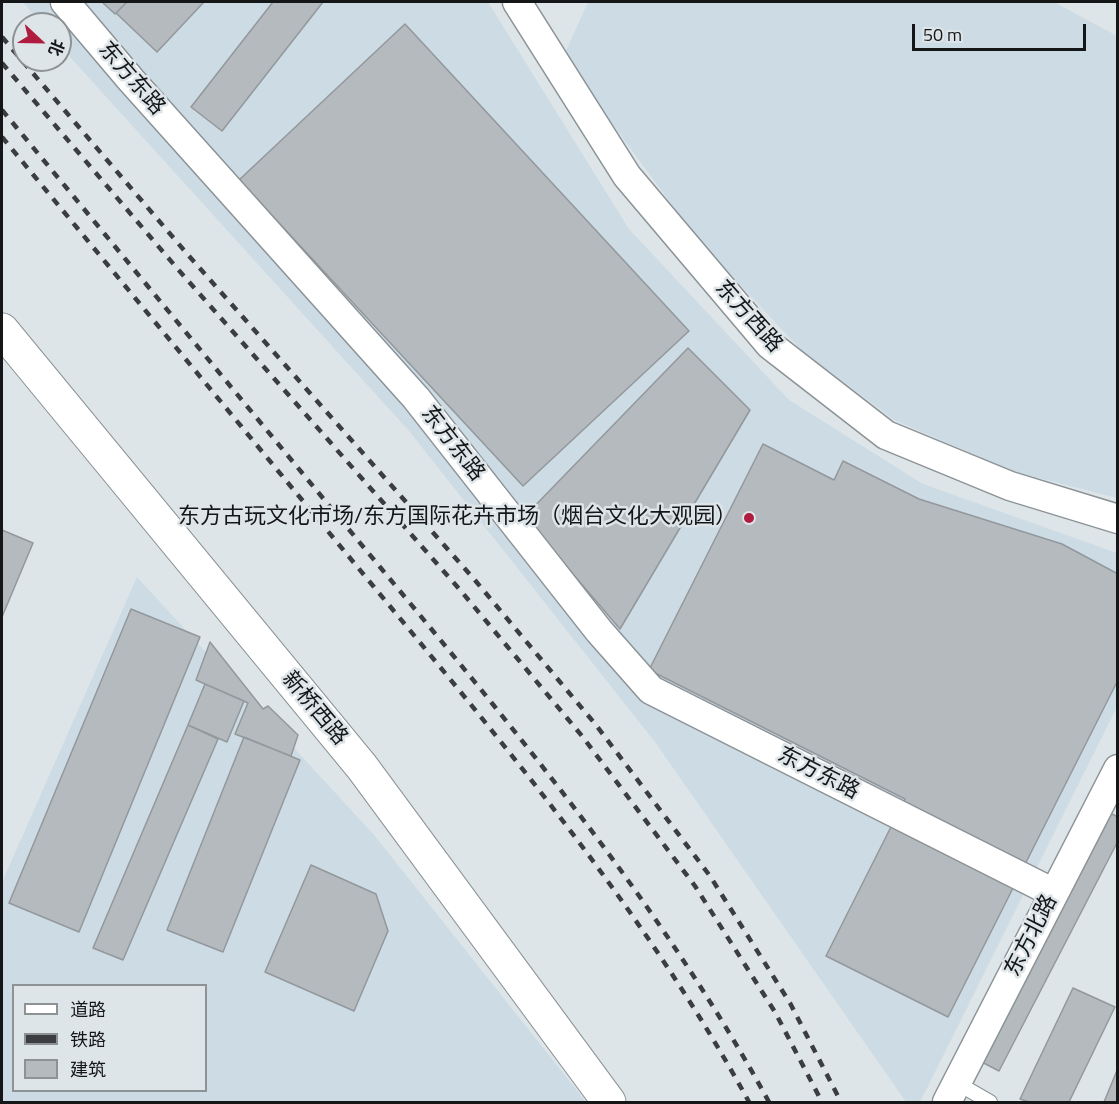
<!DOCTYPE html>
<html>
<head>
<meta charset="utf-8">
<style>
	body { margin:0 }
	#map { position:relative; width:1119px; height:1104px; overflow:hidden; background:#dee5e9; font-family:"Titillium Web","Noto Sans SC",sans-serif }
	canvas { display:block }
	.frame { position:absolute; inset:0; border:3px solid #141618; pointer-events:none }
	.legend { position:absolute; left:12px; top:984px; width:195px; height:108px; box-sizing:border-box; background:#dee5e9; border:2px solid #8d9295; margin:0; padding:8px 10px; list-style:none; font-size:18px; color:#141618 }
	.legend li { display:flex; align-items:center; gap:12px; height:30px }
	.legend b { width:30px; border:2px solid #8d9295 }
	.north { position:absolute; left:12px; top:12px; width:60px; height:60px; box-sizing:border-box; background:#dee5e9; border:2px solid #8d9295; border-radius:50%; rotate:112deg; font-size:16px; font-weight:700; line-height:24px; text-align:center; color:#141618 }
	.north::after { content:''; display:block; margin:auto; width:21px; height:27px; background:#af1c40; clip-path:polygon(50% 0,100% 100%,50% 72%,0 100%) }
	.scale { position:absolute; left:912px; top:24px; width:174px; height:27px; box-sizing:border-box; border:3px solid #141618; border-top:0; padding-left:8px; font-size:18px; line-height:21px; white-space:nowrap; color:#141618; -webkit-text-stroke:4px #dee5e9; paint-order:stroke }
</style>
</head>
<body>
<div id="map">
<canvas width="1119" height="1104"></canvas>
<div class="frame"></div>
<ul class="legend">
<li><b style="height:8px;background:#fff"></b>道路</li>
<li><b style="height:8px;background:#3b3d40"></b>铁路</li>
<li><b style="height:16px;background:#b4babe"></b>建筑</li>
</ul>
<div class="north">北</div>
<div class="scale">50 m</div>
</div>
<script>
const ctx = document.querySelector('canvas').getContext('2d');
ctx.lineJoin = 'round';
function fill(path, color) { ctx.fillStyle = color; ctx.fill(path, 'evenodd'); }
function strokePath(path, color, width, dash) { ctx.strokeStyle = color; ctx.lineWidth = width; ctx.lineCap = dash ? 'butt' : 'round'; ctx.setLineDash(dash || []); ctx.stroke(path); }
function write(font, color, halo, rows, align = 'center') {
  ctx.font = font + ' "Titillium Web","Noto Sans SC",sans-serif'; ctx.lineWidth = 5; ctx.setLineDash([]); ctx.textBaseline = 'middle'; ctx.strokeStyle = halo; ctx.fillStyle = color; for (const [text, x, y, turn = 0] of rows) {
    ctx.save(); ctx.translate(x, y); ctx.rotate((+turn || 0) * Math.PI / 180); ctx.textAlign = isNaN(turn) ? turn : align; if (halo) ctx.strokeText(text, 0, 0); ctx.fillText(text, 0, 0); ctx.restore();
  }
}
fill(new Path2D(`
	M 23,2 L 488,2 L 629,229 L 789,400 L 923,484 L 1117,553 L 1117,707 L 920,1102 L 906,1102 L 655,742 L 409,431 L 60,46 L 60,24 L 41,24 Z
	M 588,2 L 1054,2 L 1117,36 L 1117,498 L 1015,472 L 894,420 L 801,350 L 697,239 L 563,57 Z
	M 137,577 L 375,836 L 586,1102 L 2,1102 L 2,882 ZM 14,986 L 206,986 L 206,1090 L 14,1090 Z`), '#cddbe4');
const building = new Path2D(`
	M 102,2 L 127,2 L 115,14 Z
	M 127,2 L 204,2 L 157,52 L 116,13 Z
	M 273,2 L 323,2 L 222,131 L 191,107 Z
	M 405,24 L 689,331 L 523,486 L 239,180 Z
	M 688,348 L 750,410 L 620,629 L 524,517 Z
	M 763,444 L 834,480 L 843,461 L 919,499 L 1062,544 L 1118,574 L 1118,680 L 948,1017 L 826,956 L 905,799 L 649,670 Z
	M 2,530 L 33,543 L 2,617 Z
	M 131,609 L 200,637 L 79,932 L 9,903 Z
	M 210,642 L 263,709 L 268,706 L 298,735 L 291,756 L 235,734 L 248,703 L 196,680 Z
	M 205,684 L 244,701 L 227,742 L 188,725 Z
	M 188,725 L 218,739 L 123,960 L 93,948 Z
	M 244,737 L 300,760 L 223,952 L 167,930 Z
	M 1104,810 L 1118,817 L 1118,841 L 999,1071 L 976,1059 Z
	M 311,865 L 376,894 L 388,931 L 354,1011 L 265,972 Z
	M 1073,988 L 1115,1007 L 1069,1102 L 1029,1102 L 1020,1099 Z
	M 1118,1068 L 1118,1102 L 1104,1102 Z`);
fill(building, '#b4babe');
strokePath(building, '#92989c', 1.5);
const service = new Path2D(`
	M 957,1083 L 990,1102`);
const minor = new Path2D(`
	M 65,2 L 131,80 L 416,398 L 599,631 L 651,690 L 1054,893
	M 517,2 L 627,176 L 770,345 L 886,435 L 1010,486 L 1118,519
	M 947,1102 L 1118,769`);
const tertiary = new Path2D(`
	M 2,330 L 362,767 L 609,1102`);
strokePath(service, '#8c9396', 16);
strokePath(minor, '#8c9396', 31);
strokePath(tertiary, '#8c9396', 35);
strokePath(service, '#fff', 14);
strokePath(minor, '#fff', 28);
strokePath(tertiary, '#fff', 33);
strokePath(new Path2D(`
	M 2,37 L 189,256 L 474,579 L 596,725 L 710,876 L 790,1003 L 841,1102
	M 2,63 L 176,267 L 461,591 L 582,736 L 695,886 L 775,1012 L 822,1102
	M 2,110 C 128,262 254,415 380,567 C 521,737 663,908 769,1102
	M 2,137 C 126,287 250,437 374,587 C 509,750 647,915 749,1102`), '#3b3d40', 4.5, [8, 8]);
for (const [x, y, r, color] of [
	[749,518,6,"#af1c40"]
]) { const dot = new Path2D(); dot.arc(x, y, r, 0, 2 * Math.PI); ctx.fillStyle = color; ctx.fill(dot); strokePath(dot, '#dee5e9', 2); }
write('22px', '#141618', '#dee5e9', [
	["东方东路",131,79,49],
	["东方西路",748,317,48],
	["东方东路",452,444,52],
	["新桥西路",314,709,50],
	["东方东路",818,774,27],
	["东方北路",1032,936,-63]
]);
write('22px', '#141618', '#dee5e9', [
	["东方古玩文化市场/东方国际花卉市场（烟台文化大观园）",737,518]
], 'right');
</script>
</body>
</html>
